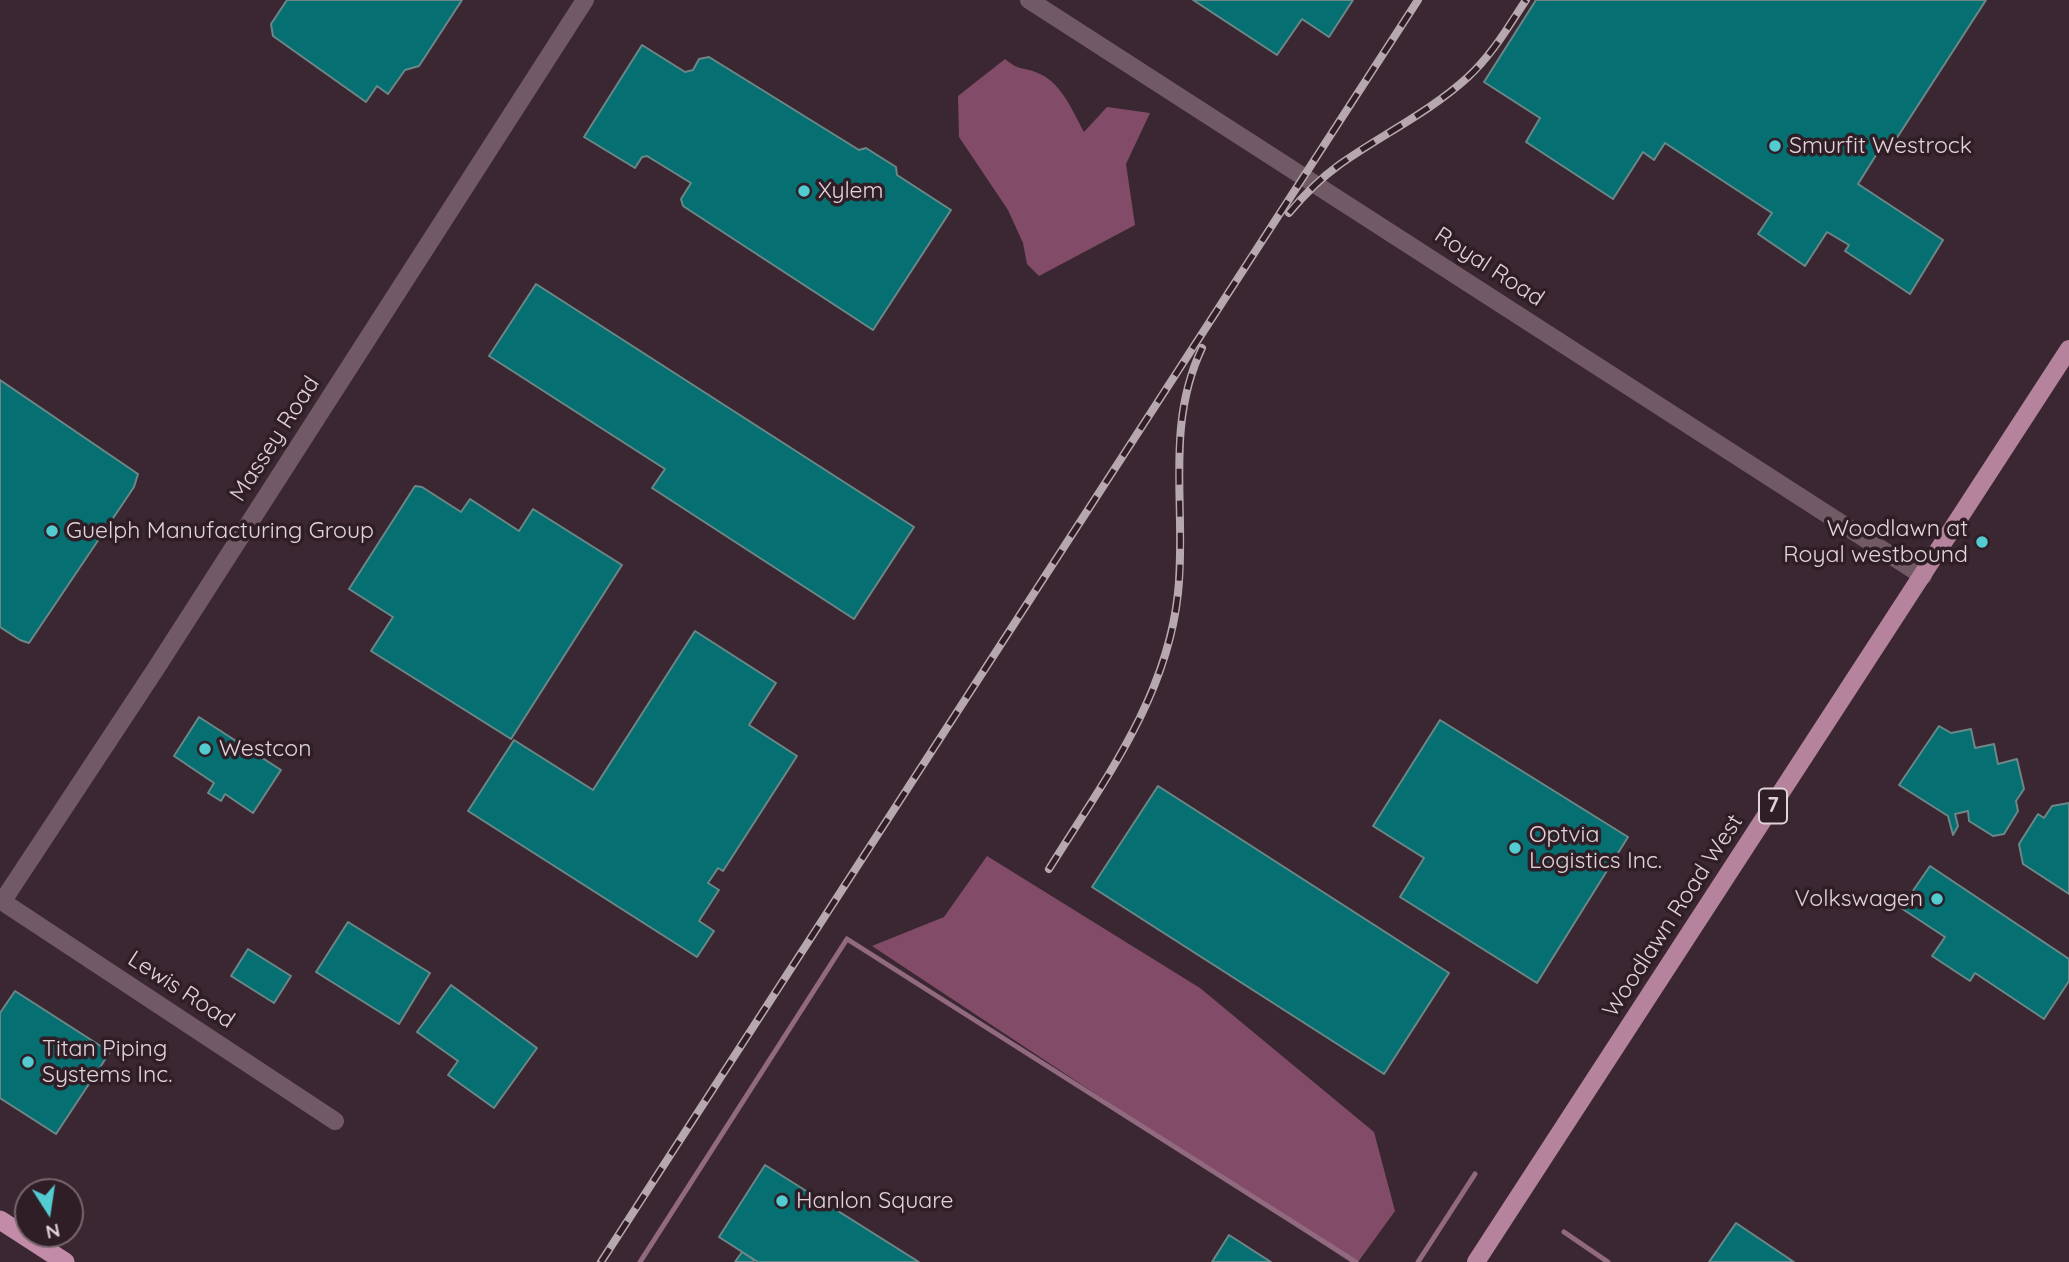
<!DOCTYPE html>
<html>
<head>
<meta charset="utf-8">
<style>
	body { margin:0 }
	#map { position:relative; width:2069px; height:1262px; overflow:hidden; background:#3a2731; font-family:Quicksand,sans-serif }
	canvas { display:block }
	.north { position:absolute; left:14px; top:1178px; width:70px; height:70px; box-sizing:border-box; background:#301e27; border:2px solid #76666e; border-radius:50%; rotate:168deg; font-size:19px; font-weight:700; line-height:28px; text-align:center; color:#e0d3d9 }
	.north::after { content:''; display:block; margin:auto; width:24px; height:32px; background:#52ccd0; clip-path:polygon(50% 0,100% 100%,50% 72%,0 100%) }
</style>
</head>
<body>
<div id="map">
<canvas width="2069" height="1262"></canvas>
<div class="north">N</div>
</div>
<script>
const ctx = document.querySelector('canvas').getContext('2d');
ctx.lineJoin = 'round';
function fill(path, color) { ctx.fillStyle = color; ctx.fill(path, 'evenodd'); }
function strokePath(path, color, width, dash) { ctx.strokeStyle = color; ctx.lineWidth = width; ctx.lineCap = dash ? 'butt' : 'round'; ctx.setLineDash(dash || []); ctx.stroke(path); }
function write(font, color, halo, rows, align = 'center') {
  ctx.font = font + ' Quicksand,sans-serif'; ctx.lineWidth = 7; ctx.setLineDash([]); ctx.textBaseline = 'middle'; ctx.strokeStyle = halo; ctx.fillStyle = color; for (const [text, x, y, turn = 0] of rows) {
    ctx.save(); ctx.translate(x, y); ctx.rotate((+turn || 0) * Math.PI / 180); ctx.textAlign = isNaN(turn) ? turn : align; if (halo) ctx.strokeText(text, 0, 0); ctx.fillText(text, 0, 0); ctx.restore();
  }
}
fill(new Path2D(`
	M 1005,59 C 1022,73 1024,66 1040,74 C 1062,84 1073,112 1084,132 L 1107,107 L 1150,113 L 1126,164 L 1135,225 L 1039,276 L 1027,264 L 1023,243 L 1008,210 L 959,137 L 958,96 Z
	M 987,856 L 1200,988 L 1374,1132 L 1395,1211 L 1358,1262 L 1350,1262 L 872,946 L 944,917 Z`), '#824c69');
strokePath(new Path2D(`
	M 1564,1232 L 1608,1262
	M 640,1262 L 847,939 L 1356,1262
	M 1418,1262 L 1475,1174`), '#926a7f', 5);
const building = new Path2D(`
	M 287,0 L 462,0 L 419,66 L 405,70 L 388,94 L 377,86 L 366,102 L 273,36 L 271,24 Z
	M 1193,0 L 1353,0 L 1329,37 L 1302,19 L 1277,55 Z
	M 1536,0 L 1986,0 L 1891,147 L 1883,144 L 1858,184 L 1943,240 L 1910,294 L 1845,251 L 1849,245 L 1827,232 L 1805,266 L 1758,234 L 1772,213 L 1665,143 L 1654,160 L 1643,152 L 1613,199 L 1526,142 L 1540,118 L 1484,82 Z
	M 642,45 L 685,72 L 693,70 L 699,59 L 709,57 L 859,150 L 866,148 L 896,167 L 897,175 L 951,210 L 873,330 L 683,206 L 681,199 L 691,183 L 647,156 L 642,157 L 635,168 L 584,137 Z
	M 536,284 L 914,527 L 854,619 L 652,488 L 665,469 L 489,356 Z
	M 0,380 L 138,474 L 134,487 L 29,643 L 20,640 L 0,627 Z
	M 415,486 L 422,487 L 461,512 L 470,499 L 519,531 L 533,509 L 622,565 L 511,739 L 371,651 L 393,617 L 349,589 Z
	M 695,631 L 776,683 L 749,725 L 797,756 L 723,871 L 718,868 L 708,883 L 719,890 L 699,921 L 714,931 L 697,957 L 468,811 L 514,740 L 593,790 Z
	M 199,717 L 281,770 L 253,813 L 225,794 L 221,801 L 208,793 L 214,783 L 174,756 Z
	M 1440,720 L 1628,837 L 1537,983 L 1400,897 L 1424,858 L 1373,826 Z
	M 1939,726 L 1951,733 L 1971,729 L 1975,748 L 1994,744 L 1998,764 L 2017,759 L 2024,789 L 2016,801 L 2018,811 L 2004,834 L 1993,836 L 1969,821 L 1968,811 L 1955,814 L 1958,826 L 1953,835 L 1948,816 L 1899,785 Z
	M 1158,786 L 1449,973 L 1384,1074 L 1092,887 Z
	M 2069,803 L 2069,894 L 2023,864 L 2019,844 L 2038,814 L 2044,818 L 2052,806 Z
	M 1930,866 L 2069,959 L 2069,981 L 2044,1019 L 1975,973 L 1970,981 L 1932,956 L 1945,937 L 1901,908 Z
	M 348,922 L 430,973 L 399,1024 L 316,972 Z
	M 248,949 L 291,976 L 274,1003 L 231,976 Z
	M 451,985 L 537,1048 L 494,1108 L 448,1075 L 458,1061 L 417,1032 Z
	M 15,991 L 110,1052 L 56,1134 L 0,1098 L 0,1013 Z
	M 765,1165 L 919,1262 L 758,1262 L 719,1237 Z
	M 1736,1223 L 1794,1262 L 1709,1262 Z
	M 1229,1235 L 1271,1262 L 1212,1262 Z
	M 742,1252 L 754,1260 L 753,1262 L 735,1262 Z`);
fill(building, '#056f71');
strokePath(building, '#6b8788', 2);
strokePath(new Path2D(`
	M 1029,0 L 1923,576
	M 0,900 L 335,1121
	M 2,902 L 155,670 L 585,0`), '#725966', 18);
strokePath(new Path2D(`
	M 1476,1262 L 2069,349`), '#b5839c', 18);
strokePath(new Path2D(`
	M 0,1220 L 65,1262`), '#c28ba7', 19);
const rail = new Path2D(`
	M 1289,213 C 1304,195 1321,178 1339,165 C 1381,135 1430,112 1468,77 C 1492,55 1508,27 1526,0
	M 1049,869 C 1103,782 1167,698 1178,593 C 1187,509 1164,428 1202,348
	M 601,1262 L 1418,0`);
strokePath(rail, '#b7a8af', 8);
strokePath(rail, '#301e27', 5, [16]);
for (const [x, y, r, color] of [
	[1775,146,7,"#52ccd0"],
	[804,191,7,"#52ccd0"],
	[52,531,7,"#52ccd0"],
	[1982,542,7,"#52ccd0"],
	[205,749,7,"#52ccd0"],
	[1515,848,7,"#52ccd0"],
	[1937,899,7,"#52ccd0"],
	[28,1062,7,"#52ccd0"],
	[782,1201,7,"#52ccd0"]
]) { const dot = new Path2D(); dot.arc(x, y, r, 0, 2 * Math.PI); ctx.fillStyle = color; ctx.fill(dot); strokePath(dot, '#301e27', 2.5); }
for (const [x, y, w] of [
	[1773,806,28]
]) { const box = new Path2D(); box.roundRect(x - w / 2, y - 17.5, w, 35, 5); ctx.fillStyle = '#301e27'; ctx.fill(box); strokePath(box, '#e0d3d9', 2); }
write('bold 21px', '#e0d3d9', null, [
	["7",1773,806]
]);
write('23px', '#e0d3d9', '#301e27', [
	["Smurfit Westrock",1789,146],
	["Xylem",818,191],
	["Woodlawn at",1968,529,"right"],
	["Royal westbound",1968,555,"right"],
	["Guelph Manufacturing Group",66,531],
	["Westcon",219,749],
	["Optvia",1529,835],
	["Logistics Inc.",1529,861],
	["Volkswagen",1923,899,"right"],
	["Titan Piping",42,1049],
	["Systems Inc.",42,1075],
	["Hanlon Square",796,1201]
], 'left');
write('23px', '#e0d3d9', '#301e27', [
	["Royal Road",1489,267,33],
	["Massey Road",275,439,-57],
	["Woodlawn Road West",1673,916,-57],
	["Lewis Road",181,990,33]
]);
</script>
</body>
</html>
